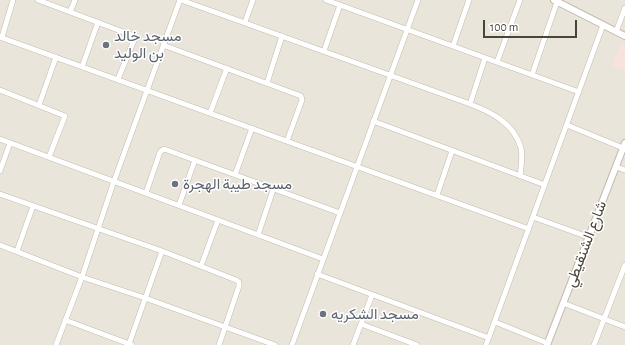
<!DOCTYPE html>
<html>
<head>
<meta charset="utf-8">
<style>
	body { margin:0 }
	#map { position:relative; width:625px; height:345px; overflow:hidden; background:#f6f3ec; font-family:"Alegreya Sans",sans-serif }
	canvas { display:block }
	.scale { position:absolute; left:483px; top:20px; width:94px; height:18px; box-sizing:border-box; border:2px solid #4b4439; border-top:0; padding-left:5px; font-size:12px; line-height:14px; white-space:nowrap; color:#4b4439; -webkit-text-stroke:3px #fff; paint-order:stroke }
</style>
</head>
<body>
<div id="map">
<canvas width="625" height="345"></canvas>
<div class="scale">100 m</div>
</div>
<script>
const ctx = document.querySelector('canvas').getContext('2d');
ctx.lineJoin = 'round';
function fill(path, color) { ctx.fillStyle = color; ctx.fill(path, 'evenodd'); }
function strokePath(path, color, width, dash) { ctx.strokeStyle = color; ctx.lineWidth = width; ctx.lineCap = dash ? 'butt' : 'round'; ctx.setLineDash(dash || []); ctx.stroke(path); }
function write(font, color, halo, rows, align = 'center') {
  ctx.font = font + ' "Alegreya Sans",Vazirmatn,sans-serif'; ctx.lineWidth = 3; ctx.setLineDash([]); ctx.textBaseline = 'middle'; ctx.strokeStyle = halo; ctx.fillStyle = color; for (const [text, x, y, turn = 0] of rows) {
    ctx.save(); ctx.translate(x, y); ctx.rotate((+turn || 0) * Math.PI / 180); ctx.textAlign = isNaN(turn) ? turn : align; if (halo) ctx.strokeText(text, 0, 0); ctx.fillText(text, 0, 0); ctx.restore();
  }
}
fill(new Path2D(`
	M 0,0 L 625,0 L 625,345 L 0,345 Z`), '#eae5da');
fill(new Path2D(`
	M 621,43 L 625,44 L 625,71 L 612,66 Z`), '#f6e3e0');
const minor = new Path2D(`
	M 38,0 L 134,36 L 135,38 L 118,79
	M 181,0 L 470,104 C 491,112 514,123 521,148 C 523,157 521,167 520,176
	M 326,0 L 579,92
	M 70,12 L 75,0
	M 245,22 L 253,0
	M 616,32 L 625,8
	M 0,37 L 529,229
	M 2,37 L 13,0
	M 163,45 L 301,96 L 302,100 L 287,141
	M 453,46 L 469,0
	M 324,51 L 340,5
	M 497,62 L 520,0
	M 82,67 L 98,22
	M 532,75 L 557,2
	M 267,83 L 282,36
	M 0,90 L 65,116 L 49,157
	M 470,104 L 485,58
	M 39,105 L 56,57
	M 210,113 L 227,68
	M 373,121 L 545,185
	M 567,125 L 623,148
	M 0,139 L 323,259
	M 616,167 L 625,170
	M 0,171 L 10,143
	M 235,175 L 252,128
	M 146,193 L 160,152 L 164,149 L 340,213
	M 0,194 L 162,251 L 236,280 L 239,282 L 239,286 L 219,345
	M 437,195 L 452,151
	M 179,205 L 195,160
	M 533,217 L 588,237
	M 258,235 L 273,190
	M 0,245 L 82,277 L 145,298 L 275,345
	M 17,251 L 33,206
	M 201,266 L 218,220
	M 317,274 L 489,338
	M 563,303 L 625,327
	M 65,320 L 132,345
	M 495,322 L 547,343
	M 361,324 L 417,345
	M 129,344 L 162,251
	M 56,345 L 82,277 L 114,181 L 180,0
	M 292,345 L 418,0
	M 353,345 L 372,295
	M 486,345 L 603,25
	M 594,345 L 625,265`);
const tertiary = new Path2D(`
	M 554,0 L 625,36
	M 547,345 L 625,143`);
strokePath(minor, '#c2bbae', 6);
strokePath(tertiary, '#c2bbae', 8);
strokePath(minor, '#fff', 5);
strokePath(tertiary, '#fff', 6);
for (const [x, y, r, color] of [
	[106,45,4,"#6b7280"],
	[175,184,4,"#6b7280"],
	[323,314,4,"#6b7280"]
]) { const dot = new Path2D(); dot.arc(x, y, r, 0, 2 * Math.PI); ctx.fillStyle = color; ctx.fill(dot); strokePath(dot, '#fff', 1.5); }
write('15px', '#5b616d', '#fff', [
	["مسجد خالد",114,36],
	["بن الوليد",114,53],
	["مسجد طيبة الهجرة",183,184],
	["مسجد الشكريه",331,314]
], 'left');
write('15px', '#4b4439', '#fff', [
	["شارع الشنقيطي",586,244,-69]
]);
</script>
</body>
</html>
